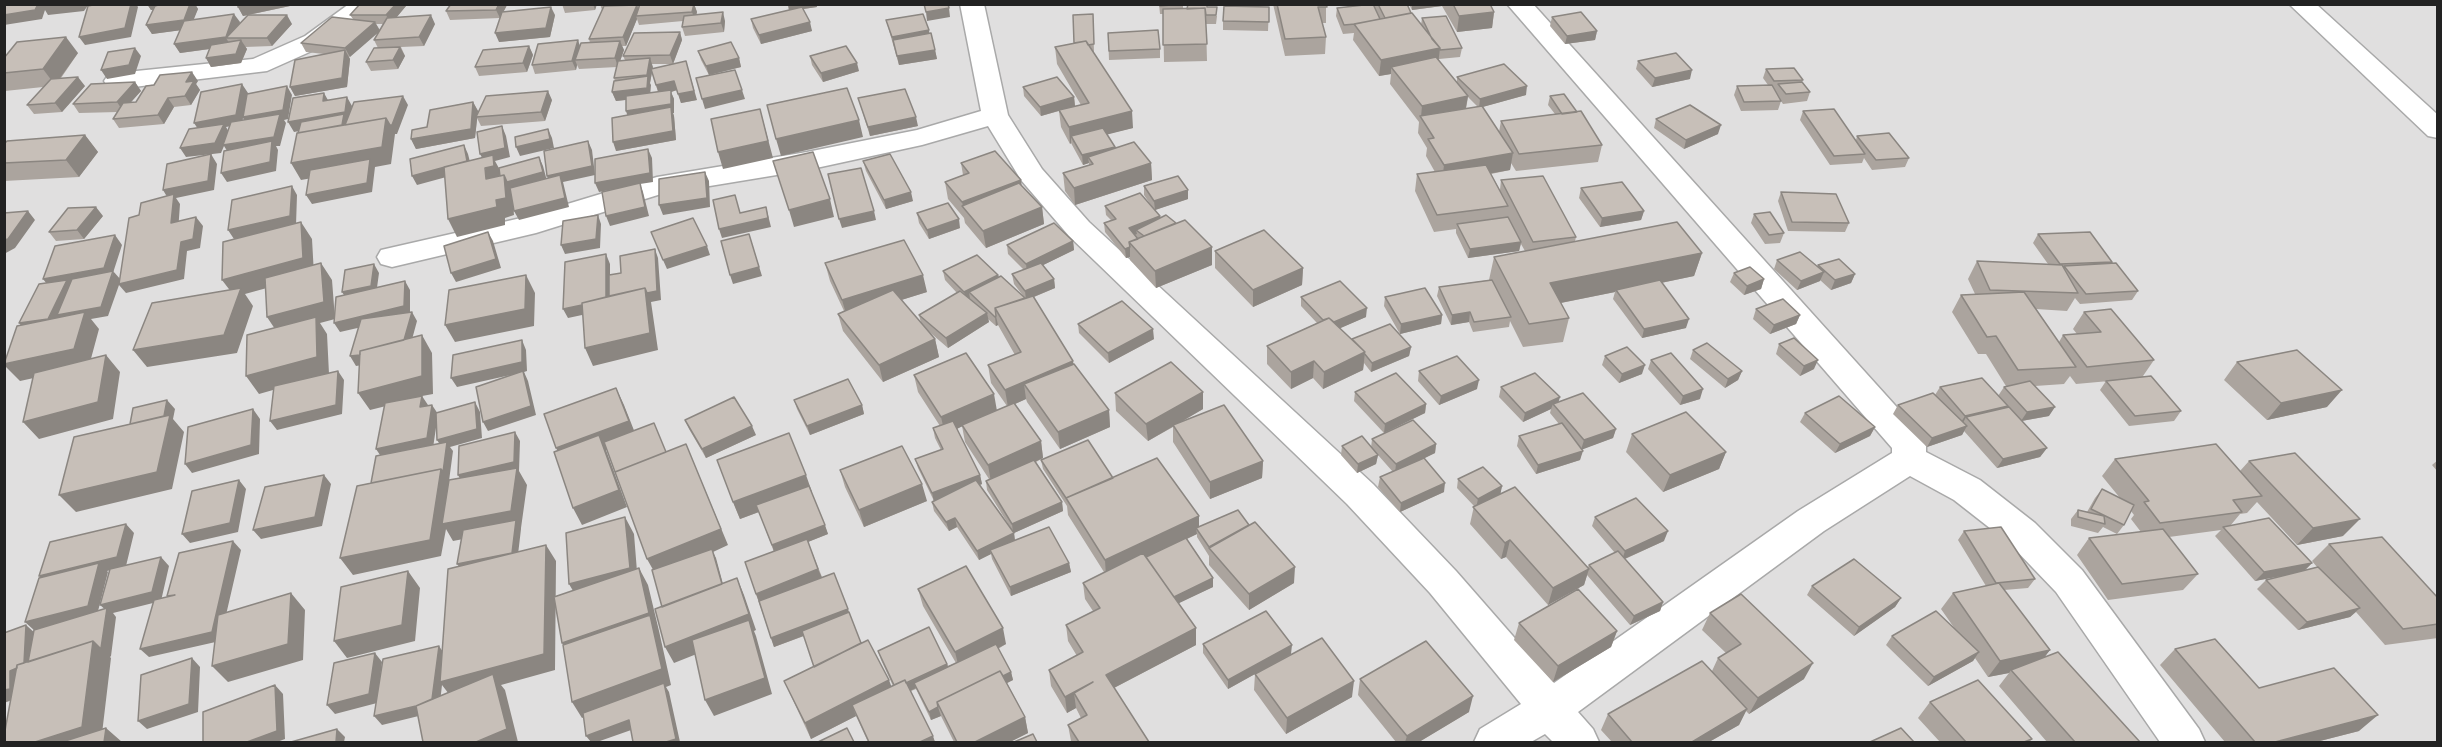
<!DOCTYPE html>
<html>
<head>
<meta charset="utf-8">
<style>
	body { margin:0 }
	#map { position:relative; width:2442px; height:747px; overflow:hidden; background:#f2efe9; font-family:"Open Sans",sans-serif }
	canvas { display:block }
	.frame { position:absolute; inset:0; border:6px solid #222; pointer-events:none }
</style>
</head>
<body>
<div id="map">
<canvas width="2442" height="747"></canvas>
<div class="frame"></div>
</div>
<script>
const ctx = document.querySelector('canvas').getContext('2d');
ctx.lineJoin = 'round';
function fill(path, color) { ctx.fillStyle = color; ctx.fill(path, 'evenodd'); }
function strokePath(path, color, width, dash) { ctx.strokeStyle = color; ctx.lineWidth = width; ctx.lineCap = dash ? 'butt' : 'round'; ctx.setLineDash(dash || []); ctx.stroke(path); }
fill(new Path2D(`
	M 5,5 L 2437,5 L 2437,742 L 5,742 Z`), '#e0dfdf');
const street = new Path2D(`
	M 349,4 L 378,4 L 323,46 L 267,71 L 117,89 L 108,87 L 104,81 L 108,75 L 117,73 L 253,59 L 305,36 Z
	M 960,4 L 984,4 L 1008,115 L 1042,169 L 1089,222 L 1373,484 L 1456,571 L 1554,683 L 1798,511 L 1892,453 L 1892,448 L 1507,4 L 1533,4 L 1912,424 L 1926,446 L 1926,452 L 1980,480 L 2035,523 L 2082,570 L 2199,729 L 2205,742 L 2160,742 L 2056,592 L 2009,543 L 1954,500 L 1910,476 L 1824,531 L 1578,712 L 1593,729 L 1599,742 L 1553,742 L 1545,734 L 1531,742 L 1474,742 L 1480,729 L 1521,704 L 1430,593 L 1347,504 L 1069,236 L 1021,180 L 988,126 L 922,145 L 807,170 L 661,194 L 536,233 L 392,267 L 381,264 L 377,257 L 381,250 L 521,218 L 657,177 L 807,152 L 917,130 L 981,111 Z
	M 2289,4 L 2316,4 L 2438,115 L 2438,138 L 2428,136 Z`);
strokePath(street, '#a9a9a9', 3);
fill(street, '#fff');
fill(new Path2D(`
	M 147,4 L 195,4 L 198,9 L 193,19 L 240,22 L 239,24 L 248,15 L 243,16 L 238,7 L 290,6 L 248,15 L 292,24 L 272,46 L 245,47 L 247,49 L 241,63 L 211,67 L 206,58 L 210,49 L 180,53 L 174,44 L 181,30 L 152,34 L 146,25 L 153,10 L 151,10 Z
	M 360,4 L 405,4 L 406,6 L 396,18 L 435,24 L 424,46 L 401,47 L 405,56 L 398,69 L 371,71 L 366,62 L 378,48 L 374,40 L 379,31 L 349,57 L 350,59 L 347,87 L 295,96 L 290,87 L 324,54 L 306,52 L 301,43 L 353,19 L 350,15 ZM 376,24 L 383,24 L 380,30 Z
	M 562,4 L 597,4 L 595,10 L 565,13 Z
	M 600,4 L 694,4 L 697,12 L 696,15 L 725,21 L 724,32 L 685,36 L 682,27 L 683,21 L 639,25 L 637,19 L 626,46 L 622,46 L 624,50 L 620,61 L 625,60 L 623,56 L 680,32 L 682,40 L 673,64 L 652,64 L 652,69 L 697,100 L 681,103 L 677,90 L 671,92 L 674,99 L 674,113 L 673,113 L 674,116 L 676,140 L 616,151 L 627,115 L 626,100 L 616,101 L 612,92 L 615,81 L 614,78 L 617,67 L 579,69 L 577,65 L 576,70 L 535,74 L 532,65 L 590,43 L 589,39 L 602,10 ZM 652,72 L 658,92 L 650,93 L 650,83 Z
	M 788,4 L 816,4 L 817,7 L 803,9 L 812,31 L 761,44 L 753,28 L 751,19 L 789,10 Z
	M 1159,4 L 1183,4 L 1183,9 L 1208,7 L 1217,16 L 1216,24 L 1206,24 L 1207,61 L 1164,62 L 1163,14 L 1160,14 Z
	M 1273,4 L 1326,4 L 1326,23 L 1322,23 L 1326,37 L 1325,54 L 1285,56 Z
	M 1371,4 L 1407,4 L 1411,13 L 1421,25 L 1422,18 L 1462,48 L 1460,57 L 1439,59 L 1438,60 L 1457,82 L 1457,77 L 1526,95 L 1482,107 L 1499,132 L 1501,121 L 1555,114 L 1548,105 L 1550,96 L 1577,112 L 1602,145 L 1598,162 L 1516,171 L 1511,163 L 1510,170 L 1491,174 L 1500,190 L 1501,180 L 1576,237 L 1575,241 L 1702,253 L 1694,276 L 1661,283 L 1686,328 L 1642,338 L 1613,299 L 1615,292 L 1561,303 L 1569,318 L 1563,342 L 1523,347 L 1510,321 L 1509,327 L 1473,332 L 1469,322 L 1451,325 L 1437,296 L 1439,287 L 1489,280 L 1494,257 L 1525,251 L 1521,244 L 1519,251 L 1468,258 L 1456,233 L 1456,229 L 1434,232 L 1415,191 L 1417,174 L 1435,172 L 1426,156 L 1427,148 L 1418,133 L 1419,122 L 1390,84 L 1391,74 L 1379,76 L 1353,40 L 1354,33 L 1343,34 L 1336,16 L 1337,8 ZM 1468,97 L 1478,107 L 1466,109 Z
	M 1409,4 L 1490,4 L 1494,12 L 1492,28 L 1457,32 L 1442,6 L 1412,10 Z
	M 507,5 L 504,11 L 555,15 L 550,37 L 499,42 L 500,18 L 450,20 L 446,11 Z
	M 1269,7 L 1268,31 L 1223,30 L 1223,21 Z
	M 1093,14 L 1094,53 L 1133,128 L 1107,134 L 1115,148 L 1151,163 L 1152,180 L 1075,205 L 1065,191 L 1063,173 L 1089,165 L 1089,163 L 1083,165 L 1071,143 L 1070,144 L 1061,127 L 1059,111 L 1041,116 L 1024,96 L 1023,87 L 1074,97 L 1075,106 L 1065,109 L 1081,105 L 1057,64 L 1055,47 L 1074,43 Z
	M 1552,17 L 1597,31 L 1595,40 L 1565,44 L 1550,26 Z
	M 886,20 L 929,34 L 935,50 L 937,59 L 899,65 Z
	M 1108,33 L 1160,49 L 1160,58 L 1109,60 Z
	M 529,46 L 533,55 L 527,72 L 479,76 L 475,67 Z
	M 698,51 L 739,58 L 741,67 L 709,75 L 701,60 Z
	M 78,53 L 61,78 L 85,86 L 62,112 L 34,114 L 27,105 L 43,87 L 5,91 L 4,90 L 4,58 Z
	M 810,56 L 859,71 L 823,82 L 812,65 Z
	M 1638,61 L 1690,79 L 1652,87 L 1636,69 Z
	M 1766,69 L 1803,80 L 1802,82 L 1810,92 L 1807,101 L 1783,104 L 1781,101 L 1778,110 L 1741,111 L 1734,95 L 1737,86 L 1768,85 L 1763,78 Z
	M 198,81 L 196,84 L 200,90 L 191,105 L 174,107 L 164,124 L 119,128 L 113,119 L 118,112 L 79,113 L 73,104 L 135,82 L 141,91 L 131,102 L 136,102 Z
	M 858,98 L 918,126 L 870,136 Z
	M 552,100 L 545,121 L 481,126 L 477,118 L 475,138 L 416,149 L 411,139 L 427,127 L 473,102 L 478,111 L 477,115 Z
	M 1803,111 L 1856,140 L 1857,136 L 1909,158 L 1905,167 L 1872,170 L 1864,158 L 1862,163 L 1830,165 L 1800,120 Z
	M 1656,119 L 1718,134 L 1684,149 L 1654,128 Z
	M 85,135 L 98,152 L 79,177 L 4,181 L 4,144 Z
	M 863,161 L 913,201 L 886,209 L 866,171 Z
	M 961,163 L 1021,180 L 1021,185 L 1042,207 L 1044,224 L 986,248 L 965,223 L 964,218 L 948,199 L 945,182 L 963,175 Z
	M 1144,186 L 1188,199 L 1155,210 L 1160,216 L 1160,218 L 1212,265 L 1156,288 L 1130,260 L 1130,257 L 1126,258 L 1105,232 L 1104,223 L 1111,220 L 1106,215 L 1105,206 L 1154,210 L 1144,195 Z
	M 1581,188 L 1644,211 L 1641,220 L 1600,227 L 1579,198 Z
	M 1781,192 L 1849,223 L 1845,232 L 1788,231 L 1778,201 Z
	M 917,213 L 960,228 L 929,239 L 919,223 Z
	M 1754,214 L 1784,233 L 1780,243 L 1765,244 L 1751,223 Z
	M 103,216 L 84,239 L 56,241 L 49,232 Z
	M 2038,234 L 2112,262 L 2111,264 L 2138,291 L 2132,300 L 2080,304 L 2075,298 L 2067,311 L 2036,309 L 2059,342 L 2063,335 L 2077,334 L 2073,329 L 2084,312 L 2154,360 L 2143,376 L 2181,411 L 2174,421 L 2129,426 L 2100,390 L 2106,381 L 2109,381 L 2076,384 L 2070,376 L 2064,384 L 2035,386 L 2049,416 L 2022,421 L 2047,448 L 2040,457 L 1997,468 L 1964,431 L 1962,435 L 1927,447 L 1893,414 L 1898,405 L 1935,395 L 1940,387 L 1998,396 L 2004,387 L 2006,386 L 1986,354 L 1978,354 L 1952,312 L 1961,295 L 1975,294 L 1968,279 L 1977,261 L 2048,264 L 2033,243 Z
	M 1073,241 L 1074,250 L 1043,265 L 1054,279 L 1055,288 L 1034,297 L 1074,364 L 1109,410 L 1110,427 L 1060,449 L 1027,402 L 1026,399 L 1015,404 L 1041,441 L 1043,458 L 1036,462 L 1062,502 L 1063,511 L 1014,533 L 1015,540 L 1069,563 L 1071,572 L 1011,596 L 992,559 L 991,554 L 979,560 L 957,527 L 949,531 L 934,511 L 932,502 L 934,501 L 918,468 L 915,459 L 941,450 L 935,438 L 933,428 L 940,426 L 918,392 L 914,375 L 997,410 L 1007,406 L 991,383 L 988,365 L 1015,355 L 998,325 L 996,326 L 988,319 L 989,322 L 948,348 L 926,329 L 935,339 L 939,357 L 883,382 L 843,331 L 838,314 L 844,311 L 830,281 L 825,263 L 927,292 L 901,300 L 921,323 L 919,315 L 957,293 L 945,280 L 943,271 L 998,275 L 999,277 L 1024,297 L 1014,284 L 1012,274 L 1024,270 L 1008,254 L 1007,245 ZM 962,426 L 965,442 L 989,479 L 986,481 L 987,490 L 1010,527 L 980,485 L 982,484 L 980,475 L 957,429 Z
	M 1215,251 L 1303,268 L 1302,285 L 1253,307 L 1215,268 Z
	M 1777,260 L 1818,267 L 1818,265 L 1855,274 L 1851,283 L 1831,290 L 1820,280 L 1820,281 L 1797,290 L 1774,269 Z
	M 1734,273 L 1764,279 L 1761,289 L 1744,295 L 1730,282 Z
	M 1301,297 L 1366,317 L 1340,328 L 1352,340 L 1411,347 L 1409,356 L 1371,372 L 1364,363 L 1363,370 L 1323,389 L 1313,378 L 1291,389 L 1267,364 L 1267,346 L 1317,323 L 1301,306 Z
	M 1385,297 L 1442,315 L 1441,324 L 1400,334 L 1384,306 Z
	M 1756,309 L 1800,315 L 1796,324 L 1770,334 L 1753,319 Z
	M 1078,324 L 1154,339 L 1109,363 L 1079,333 Z
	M 1779,344 L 1814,369 L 1800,376 L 1776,354 Z
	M 1693,350 L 1742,371 L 1738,380 L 1725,388 L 1690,359 Z
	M 1605,356 L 1642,374 L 1619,383 L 1602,365 Z
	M 1651,360 L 1700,399 L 1680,405 L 1648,369 Z
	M 2237,362 L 2327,407 L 2267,420 L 2224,380 Z
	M 1419,371 L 1477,389 L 1439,405 L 1418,381 Z
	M 1501,387 L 1559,402 L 1616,429 L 1613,438 L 1582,449 L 1580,460 L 1536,474 L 1517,446 L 1519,436 L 1559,424 L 1550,413 L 1551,409 L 1523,422 L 1499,397 Z
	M 1203,392 L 1203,409 L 1181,422 L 1263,461 L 1262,478 L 1210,499 L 1173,442 L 1173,427 L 1148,441 L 1116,411 L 1115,393 Z
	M 1355,392 L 1426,404 L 1425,413 L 1384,433 L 1354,401 Z
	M 794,400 L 862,405 L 864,414 L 810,435 L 797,409 Z
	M 1805,413 L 1875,427 L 1870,436 L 1835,453 L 1800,422 Z
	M 685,420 L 756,435 L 706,458 L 689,429 Z
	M 1632,434 L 1726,452 L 1719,469 L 1663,492 L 1626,452 Z
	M 1372,439 L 1436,444 L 1435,453 L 1424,458 L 1444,492 L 1400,512 L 1378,487 L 1380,477 L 1393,472 L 1378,455 L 1376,464 L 1357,473 L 1341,455 L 1342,446 L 1371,448 Z
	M 2115,459 L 2240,471 L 2249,461 L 2343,536 L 2297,545 L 2257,502 L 2247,513 L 2240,514 L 2230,526 L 2312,563 L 2305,570 L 2317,567 L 2312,561 L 2329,544 L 2438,598 L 2438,638 L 2385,645 L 2356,612 L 2350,617 L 2298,630 L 2257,589 L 2266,580 L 2284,575 L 2255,581 L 2215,536 L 2221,530 L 2169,537 L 2198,574 L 2183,590 L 2108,600 L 2077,555 L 2089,538 L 2141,532 L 2131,519 L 2134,515 L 2131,511 L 2124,525 L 2117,534 L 2103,527 L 2098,533 L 2071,526 L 2071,519 L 2078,510 L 2087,512 L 2095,498 L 2102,489 L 2120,498 L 2102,476 Z
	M 1041,460 L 1113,478 L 1199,527 L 1249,525 L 1294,583 L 1249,610 L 1209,565 L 1209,556 L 1197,537 L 1197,534 L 1187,539 L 1213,578 L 1213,587 L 1178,603 L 1196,628 L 1196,645 L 1114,688 L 1149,742 L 1072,742 L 1071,741 L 1068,725 L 1081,718 L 1076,708 L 1067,713 L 1051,686 L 1049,670 L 1077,656 L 1068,641 L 1066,625 L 1093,611 L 1085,599 L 1083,583 L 1104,572 L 1068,515 L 1067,506 L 1043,469 Z
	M 2438,460 L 2438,472 L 2432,465 Z
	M 840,470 L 927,501 L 864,527 L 845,487 Z
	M 1458,479 L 1502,486 L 1500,494 L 1588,567 L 1589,565 L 1615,553 L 1592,526 L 1595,517 L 1664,541 L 1625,559 L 1663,602 L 1660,611 L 1630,625 L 1587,575 L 1584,585 L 1548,605 L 1506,557 L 1501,559 L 1470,524 L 1474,506 L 1457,488 Z
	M 811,492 L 828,534 L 808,542 L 822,577 L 849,613 L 861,643 L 891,687 L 893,686 L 881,660 L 878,651 L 947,664 L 948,666 L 956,663 L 923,606 L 918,589 L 1006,644 L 998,649 L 1011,672 L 1013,680 L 1007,683 L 1025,717 L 1028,733 L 1010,742 L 954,742 L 941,716 L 931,720 L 916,689 L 911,691 L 935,742 L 868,742 L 856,716 L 811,739 L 784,681 L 814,667 L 804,636 L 774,647 L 756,594 L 774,552 L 759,512 L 740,519 L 733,502 Z
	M 1964,531 L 2035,579 L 2028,588 L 2004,590 L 2050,650 L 2044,657 L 2140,742 L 2047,742 L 1999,686 L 2009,673 L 1988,677 L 1975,658 L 1973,661 L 1928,686 L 1886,645 L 1892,636 L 1955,629 L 1941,609 L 1953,593 L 1986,586 L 1958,540 Z
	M 1812,586 L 1901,598 L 1895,607 L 1854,636 L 1807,595 Z
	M 1710,613 L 1804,679 L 1749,714 L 1746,711 L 1739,725 L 1709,742 L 1612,742 L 1601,730 L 1608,714 L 1712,671 L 1718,658 L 1726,653 L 1702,630 Z
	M 1519,623 L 1617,631 L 1611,647 L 1553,682 L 1514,640 Z
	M 1203,644 L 1291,654 L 1352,697 L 1286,734 L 1254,690 L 1255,674 L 1228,689 L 1203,653 Z
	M 2175,649 L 2259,688 L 2359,731 L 2316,742 L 2225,742 L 2160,665 Z
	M 1360,679 L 1469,712 L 1419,742 L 1396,742 L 1358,695 Z
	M 1930,702 L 2032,739 L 2029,742 L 1940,742 L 1918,718 Z`), '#aba49e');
fill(new Path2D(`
	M 38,4 L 89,4 L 84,11 L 48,15 L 45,10 L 42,19 L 4,25 L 4,15 Z
	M 131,4 L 136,4 L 138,7 L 131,37 L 85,45 L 79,37 Z
	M 147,4 L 186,4 L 151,10 Z
	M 190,4 L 195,4 L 198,9 L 190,29 L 152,34 L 146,25 Z
	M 251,4 L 290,4 L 290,6 L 243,16 L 238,7 Z
	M 396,4 L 405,4 L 406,6 L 391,24 L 386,15 Z
	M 499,4 L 507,5 L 500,18 L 496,10 Z
	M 593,4 L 597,4 L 595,10 Z
	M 694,4 L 697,12 L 695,20 L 692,12 Z
	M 788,4 L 816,4 L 817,7 L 789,11 Z
	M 1412,4 L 1442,4 L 1442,6 L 1412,10 Z
	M 637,5 L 640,14 L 636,16 L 637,19 L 626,46 L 623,37 Z
	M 551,7 L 555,15 L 550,37 L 499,42 L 495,33 Z
	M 949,8 L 950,17 L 927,21 L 926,12 Z
	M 723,12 L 725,21 L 724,32 L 721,23 Z
	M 1494,12 L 1492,28 L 1457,32 L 1459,16 Z
	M 234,14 L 240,22 L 234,38 L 226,38 L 231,46 L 180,53 L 174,44 Z
	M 287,15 L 292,24 L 272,46 L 267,38 Z
	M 431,15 L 435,24 L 424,46 L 419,37 Z
	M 375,22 L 380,31 L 350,57 L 345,48 Z
	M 810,22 L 812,31 L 761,44 L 759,35 Z
	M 929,30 L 930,39 L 894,46 L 892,37 Z
	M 1597,31 L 1595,40 L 1565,44 L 1567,36 Z
	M 680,32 L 682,40 L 673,64 L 670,55 Z
	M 66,37 L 78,53 L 55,85 L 43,69 Z
	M 241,40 L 247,49 L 241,63 L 211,67 L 206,58 Z
	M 578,40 L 581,49 L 575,60 L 577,65 L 576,70 L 572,61 Z
	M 620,41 L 624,50 L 618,67 L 615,58 Z
	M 529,46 L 533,55 L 527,72 L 523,63 Z
	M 400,47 L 405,56 L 398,69 L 393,60 Z
	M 135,48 L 141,56 L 135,74 L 107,79 L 101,70 Z
	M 1440,48 L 1438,65 L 1391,67 L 1391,74 L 1379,76 L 1381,60 Z
	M 345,50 L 350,59 L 347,87 L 295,96 L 290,87 Z
	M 935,50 L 937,59 L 899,65 L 897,56 Z
	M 650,58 L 653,67 L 650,83 L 651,85 L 650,97 L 616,101 L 612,92 L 648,77 L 647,75 Z
	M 739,58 L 741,67 L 709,75 L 706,66 Z
	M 686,61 L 697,100 L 681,103 L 678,94 Z
	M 857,63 L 859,71 L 823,82 L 821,73 Z
	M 1692,70 L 1690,79 L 1652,87 L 1655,78 Z
	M 192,72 L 198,81 L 196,84 L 200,90 L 191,105 L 185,96 L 186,82 Z
	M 78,77 L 85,86 L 62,112 L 55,103 Z
	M 674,81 L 677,90 L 671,92 L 674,99 L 674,113 L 673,113 L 674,116 L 676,140 L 616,151 L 613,142 L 629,120 L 626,111 L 659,94 L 656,85 Z
	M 135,82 L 141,91 L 123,111 L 117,102 Z
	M 242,84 L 248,93 L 243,117 L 287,86 L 292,95 L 288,119 L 284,120 L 286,123 L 280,146 L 276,146 L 278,150 L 276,171 L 227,182 L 221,173 L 229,154 L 224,146 L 221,153 L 186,157 L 180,148 L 200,132 L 194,123 ZM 243,118 L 248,126 L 230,134 L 226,127 L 242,124 Z
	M 1527,86 L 1526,95 L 1479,108 L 1480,99 Z
	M 742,90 L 745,99 L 705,109 L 702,99 Z
	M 548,91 L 552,100 L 545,121 L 541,112 Z
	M 324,93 L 329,102 L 323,101 Z
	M 403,96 L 408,105 L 397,134 L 395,134 L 391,164 L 375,167 L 372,192 L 312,204 L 306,195 L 369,168 L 301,180 L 291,163 L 302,149 L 342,123 L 294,132 L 288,122 L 347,97 L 352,106 L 350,121 L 386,118 Z
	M 1468,96 L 1465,112 L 1421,117 L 1422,106 Z
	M 1074,97 L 1075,106 L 1041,116 L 1040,107 Z
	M 168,98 L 174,107 L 164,124 L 158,115 Z
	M 473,102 L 478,111 L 475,138 L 416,149 L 411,139 Z
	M 760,109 L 773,158 L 723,169 L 718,152 Z
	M 1132,111 L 1133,128 L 1074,143 L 1071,136 L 1071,143 L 1070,144 L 1069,127 Z
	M 916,117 L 918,126 L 870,136 L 868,127 Z
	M 859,120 L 863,137 L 781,156 L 776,139 Z
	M 1721,125 L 1718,134 L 1684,149 L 1686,140 Z
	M 502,126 L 506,136 L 510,157 L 495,161 L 501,172 L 494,196 L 486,179 L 485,163 L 480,154 Z
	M 548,129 L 552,138 L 554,148 L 520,156 L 516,147 Z
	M 85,135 L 98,152 L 79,177 L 66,160 Z
	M 588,141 L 592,150 L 595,175 L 563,182 L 569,207 L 519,220 L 514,211 L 551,185 L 547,176 Z
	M 464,145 L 468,154 L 472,170 L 417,185 L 412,176 Z
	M 1115,147 L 1115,156 L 1088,157 L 1089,163 L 1083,165 L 1082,155 Z
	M 648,149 L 652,158 L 653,182 L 640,184 L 643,192 L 649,216 L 610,226 L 606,216 L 640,184 L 599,192 L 595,183 Z
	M 1513,153 L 1510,170 L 1442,182 L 1444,165 Z
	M 211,154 L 217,164 L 214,190 L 176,198 L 180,204 L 178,232 L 171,223 L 169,200 L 163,190 Z
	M 539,157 L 543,166 L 547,181 L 512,192 L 514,215 L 505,218 L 505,225 L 457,237 L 448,219 L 496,200 L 504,175 Z
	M 1151,163 L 1152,180 L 1075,205 L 1074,188 Z
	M 705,172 L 709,181 L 710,207 L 663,215 L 659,205 Z
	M 1021,180 L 1023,197 L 963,206 L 962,202 Z
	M 292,186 L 297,195 L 296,225 L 234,239 L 228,230 Z
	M 1188,190 L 1188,199 L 1155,210 L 1154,201 Z
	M 911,192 L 913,201 L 886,209 L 884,200 Z
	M 830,199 L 834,217 L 794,227 L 789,210 Z
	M 96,207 L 103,216 L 84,239 L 77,230 Z
	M 766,207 L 771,227 L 722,238 L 719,229 Z
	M 1042,207 L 1044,224 L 986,248 L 983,231 Z
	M 28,211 L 35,220 L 15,248 L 4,254 L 4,240 Z
	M 874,211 L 876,220 L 842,228 L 839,219 Z
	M 1644,211 L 1641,220 L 1600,227 L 1602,218 Z
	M 598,215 L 601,224 L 600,248 L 565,254 L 561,245 Z
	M 1160,216 L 1161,225 L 1136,230 L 1137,234 L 1129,237 L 1129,228 Z
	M 196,217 L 203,226 L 200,248 L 187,251 L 184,279 L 126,293 L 119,285 L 108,316 L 91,319 L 99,329 L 89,366 L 20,381 L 4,365 L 27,333 L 19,323 L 51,289 L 43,279 L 115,235 L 122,245 L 112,276 L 113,271 L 121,280 L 181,242 Z
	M 959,219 L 960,228 L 929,239 L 927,230 Z
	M 301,222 L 312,239 L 314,275 L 245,294 L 253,306 L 237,353 L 147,367 L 133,350 L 235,297 L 222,280 Z
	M 488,232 L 493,241 L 501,268 L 456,282 L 451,273 Z
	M 749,234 L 762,276 L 733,284 L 730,275 Z
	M 1073,241 L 1074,250 L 1027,273 L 1026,264 Z
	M 1521,242 L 1519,251 L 1468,258 L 1470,249 Z
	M 707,246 L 710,255 L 667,269 L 663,260 Z
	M 1130,247 L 1130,257 L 1126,258 L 1125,249 Z
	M 1212,247 L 1212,265 L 1156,288 L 1155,271 Z
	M 655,249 L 658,258 L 661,300 L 651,302 L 658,350 L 593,366 L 585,348 L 610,309 L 568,318 L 563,309 L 606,254 L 610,264 L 610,301 L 645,288 Z
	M 1702,253 L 1694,276 L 1617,292 L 1616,290 L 1615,292 L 1545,306 L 1550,283 Z
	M 321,263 L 332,280 L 335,319 L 320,323 L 327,334 L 329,374 L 259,394 L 246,376 L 279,335 L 267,317 Z
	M 374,264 L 379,273 L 376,295 L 348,301 L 342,292 Z
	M 1303,268 L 1302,285 L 1253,307 L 1253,290 Z
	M 1824,272 L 1820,281 L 1797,290 L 1801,281 Z
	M 1855,274 L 1851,283 L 1831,290 L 1835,280 Z
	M 526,275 L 535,293 L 534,326 L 455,342 L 445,325 Z
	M 923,275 L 927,292 L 847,317 L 842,300 Z
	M 998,275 L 1000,284 L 969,292 L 970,299 L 966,302 L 964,292 Z
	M 1054,279 L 1055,288 L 1026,300 L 1025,291 Z
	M 1764,279 L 1761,289 L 1744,295 L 1747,286 Z
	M 405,281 L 410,290 L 410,316 L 340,332 L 334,323 Z
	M 1367,308 L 1366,317 L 1327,334 L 1328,325 Z
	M 412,312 L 417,321 L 407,358 L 356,366 L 350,356 Z
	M 1470,312 L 1469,322 L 1451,325 L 1452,315 Z
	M 987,313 L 989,322 L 948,348 L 946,338 Z
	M 1442,315 L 1441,324 L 1400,334 L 1401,324 Z
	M 1800,315 L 1796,324 L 1770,334 L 1774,325 Z
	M 996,316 L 998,325 L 996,326 L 995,317 Z
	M 1689,319 L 1686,328 L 1642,338 L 1644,329 Z
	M 1153,329 L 1154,339 L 1109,363 L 1108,353 Z
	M 422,335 L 432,353 L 433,394 L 422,396 L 428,405 L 426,417 L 420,407 L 422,397 L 370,410 L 358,393 Z
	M 935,339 L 939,357 L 883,382 L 879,365 Z
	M 522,340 L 526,350 L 527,371 L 524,372 L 528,381 L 536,415 L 488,431 L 483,422 L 524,372 L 457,387 L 451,378 Z
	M 1411,347 L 1409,356 L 1371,372 L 1372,363 Z
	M 1365,352 L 1363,370 L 1323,389 L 1324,372 Z
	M 106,355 L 120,372 L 113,419 L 39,439 L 23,422 Z
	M 1818,360 L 1814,369 L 1800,376 L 1804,366 Z
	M 1073,361 L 1075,379 L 1024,384 L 1026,399 L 1008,407 L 1005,390 Z
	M 1314,361 L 1313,378 L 1291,389 L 1291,372 Z
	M 1645,365 L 1642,374 L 1619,383 L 1622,374 Z
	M 338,371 L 344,380 L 342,414 L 277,430 L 270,421 Z
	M 1742,371 L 1738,380 L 1725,388 L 1728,379 Z
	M 1479,380 L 1477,389 L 1439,405 L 1441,396 Z
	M 616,388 L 624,405 L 637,438 L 606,450 L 627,507 L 582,525 L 573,508 L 565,465 L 556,448 Z
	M 1703,389 L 1700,399 L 1680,405 L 1683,396 Z
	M 2342,390 L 2327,407 L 2267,420 L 2281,403 Z
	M 1203,392 L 1203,409 L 1148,441 L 1146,424 Z
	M 994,394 L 997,411 L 945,434 L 941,417 Z
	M 1560,397 L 1557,407 L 1553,404 L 1551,409 L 1523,422 L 1525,413 Z
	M 167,400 L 175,409 L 173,419 L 184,432 L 172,489 L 76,512 L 59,495 L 138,435 Z
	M 475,402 L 480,412 L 482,438 L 450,447 L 453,451 L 449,481 L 463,484 L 458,475 L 515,432 L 520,441 L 519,471 L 527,485 L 521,528 L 521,529 L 517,563 L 464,573 L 457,564 L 515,529 L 453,541 L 446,529 L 441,556 L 353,575 L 340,558 L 441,469 L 443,449 L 437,440 Z
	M 1426,404 L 1425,413 L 1384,433 L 1385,424 Z
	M 432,405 L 438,414 L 433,448 L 382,458 L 376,449 Z
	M 862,405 L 864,414 L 810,435 L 807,426 Z
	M 2008,406 L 2002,415 L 1966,417 L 1962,425 L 1959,425 L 1965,416 Z
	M 2055,407 L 2049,416 L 2021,421 L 2027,412 Z
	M 253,409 L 260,419 L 259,454 L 192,473 L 185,464 Z
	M 1109,410 L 1110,427 L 1060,449 L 1058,432 Z
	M 752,426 L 756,435 L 706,458 L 702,449 Z
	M 1967,426 L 1962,435 L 1927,447 L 1932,438 Z
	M 1875,427 L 1870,436 L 1835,453 L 1840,444 Z
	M 1616,429 L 1613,438 L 1581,450 L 1584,440 Z
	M 1041,441 L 1043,458 L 991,482 L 988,465 Z
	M 686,444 L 728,545 L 713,552 L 716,558 L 727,599 L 656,575 L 647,559 Z
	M 1436,444 L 1435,453 L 1395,473 L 1396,464 Z
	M 2047,448 L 2040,457 L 1997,468 L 2003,459 Z
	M 1583,451 L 1580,460 L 1536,474 L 1538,465 Z
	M 1726,452 L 1719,469 L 1663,492 L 1670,475 Z
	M 1378,455 L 1376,464 L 1357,473 L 1358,464 Z
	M 1263,461 L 1262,478 L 1210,499 L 1210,482 Z
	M 324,475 L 331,484 L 322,526 L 261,539 L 253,530 Z
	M 806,475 L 812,492 L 740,519 L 733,502 Z
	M 980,475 L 982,484 L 934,502 L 932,493 Z
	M 239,480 L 246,489 L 238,532 L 190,543 L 182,534 Z
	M 1445,483 L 1444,492 L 1400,512 L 1401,503 Z
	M 922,484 L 927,501 L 864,527 L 859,510 Z
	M 1502,486 L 1500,496 L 1476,508 L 1478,499 Z
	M 1062,502 L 1063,511 L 1014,533 L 1015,542 L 990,550 L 991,554 L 979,560 L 977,551 L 1013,533 L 1012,524 Z
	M 1199,516 L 1199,533 L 1196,528 L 1197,534 L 1106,576 L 1105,560 Z
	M 625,517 L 634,534 L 638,584 L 579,601 L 569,584 Z
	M 955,518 L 957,527 L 949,531 L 946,522 Z
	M 2360,519 L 2343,536 L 2297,545 L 2313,528 Z
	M 126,524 L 134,533 L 126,566 L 107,571 L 108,572 L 97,615 L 35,631 L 25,622 L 49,585 L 39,576 Z
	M 825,525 L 828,534 L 775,555 L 772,545 Z
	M 1668,531 L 1664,541 L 1622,560 L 1625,551 Z
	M 1510,540 L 1506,557 L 1501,559 L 1505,543 Z
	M 233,541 L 241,550 L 220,641 L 149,657 L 140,649 Z
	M 546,545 L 556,561 L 555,670 L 501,685 L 505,690 L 518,742 L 476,742 L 452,698 L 442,685 L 439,711 L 382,725 L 374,716 L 439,646 L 445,655 Z
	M 161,557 L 169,566 L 161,601 L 113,613 L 116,617 L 111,656 L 110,657 L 111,658 L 101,742 L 35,742 L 20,697 L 4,703 L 4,690 L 10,671 L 26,625 L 36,634 L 93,641 L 107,611 L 100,605 Z
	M 1069,563 L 1071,572 L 1011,596 L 1010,587 Z
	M 2312,563 L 2303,572 L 2255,581 L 2264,572 Z
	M 1295,567 L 1294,583 L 1249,610 L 1249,594 Z
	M 639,568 L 648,585 L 659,631 L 671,685 L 666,687 L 669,692 L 680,742 L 666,742 L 665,688 L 582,718 L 572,702 L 572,659 L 562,643 Z
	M 818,569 L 822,578 L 759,602 L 756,594 Z
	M 1589,569 L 1584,585 L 1548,605 L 1553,588 Z
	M 408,571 L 420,588 L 415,641 L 347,658 L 334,641 Z
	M 737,578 L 744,595 L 756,630 L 754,631 L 756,636 L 772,694 L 714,716 L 705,700 L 752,632 L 674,663 L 665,647 Z
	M 1213,578 L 1213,587 L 1171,607 L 1171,598 Z
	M 291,593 L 305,610 L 303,660 L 228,682 L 212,666 Z
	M 1901,598 L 1895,607 L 1854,636 L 1859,627 Z
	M 1663,602 L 1660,611 L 1630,625 L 1634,616 Z
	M 2360,608 L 2350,617 L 2298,630 L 2307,622 Z
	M 848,609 L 851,618 L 774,647 L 771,638 Z
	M 1003,628 L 1006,644 L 959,668 L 955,652 Z
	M 1196,628 L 1196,645 L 1108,691 L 1106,675 Z
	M 1617,631 L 1611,647 L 1553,682 L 1558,666 Z
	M 1292,645 L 1291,654 L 1228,689 L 1228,680 Z
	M 2050,650 L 2037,667 L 2011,670 L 2009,673 L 1988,677 L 2000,661 Z
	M 1979,652 L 1973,661 L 1928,686 L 1934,677 Z
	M 375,653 L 382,662 L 377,703 L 335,714 L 327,705 Z
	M 192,658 L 200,667 L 198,712 L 147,729 L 138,721 Z
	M 1813,663 L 1804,679 L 1749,714 L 1758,698 Z
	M 947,664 L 950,672 L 914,683 L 916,688 L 898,697 L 895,689 Z
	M 1011,672 L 1013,680 L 943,715 L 939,707 Z
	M 889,680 L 895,696 L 852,705 L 856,716 L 811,739 L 805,723 Z
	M 1354,681 L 1352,697 L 1286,734 L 1287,718 Z
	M 1093,682 L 1074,693 L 1076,708 L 1067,713 L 1065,697 Z
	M 275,685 L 283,694 L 285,739 L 277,742 L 247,742 Z
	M 1473,696 L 1469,712 L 1419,742 L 1405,742 L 1407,736 Z
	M 938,707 L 941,716 L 931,720 L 929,712 Z
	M 1747,709 L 1739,725 L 1709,742 L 1692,742 Z
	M 2378,715 L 2359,731 L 2316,742 L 2275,742 Z
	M 1025,717 L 1028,733 L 1010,742 L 975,742 Z
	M 629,720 L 634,729 L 597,742 L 591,742 L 586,736 Z
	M 106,728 L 122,742 L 104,742 Z
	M 337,729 L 345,737 L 344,742 L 336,742 Z
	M 933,736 L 935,742 L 920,742 Z`), '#8b8681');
const building = new Path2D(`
	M 4,4 L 38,4 L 35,10 L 4,15 Z
	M 43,4 L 59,4 L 42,6 Z
	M 98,4 L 131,4 L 125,28 L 79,37 L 88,6 Z
	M 162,4 L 190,4 L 184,20 L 146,25 L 155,6 Z
	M 238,4 L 251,4 L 238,7 Z
	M 360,4 L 396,4 L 386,15 L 350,15 Z
	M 451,4 L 499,4 L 496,10 L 446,11 Z
	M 640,4 L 675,5 L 694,4 L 692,12 L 636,16 Z
	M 924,4 L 948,4 L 949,8 L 926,12 Z
	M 1160,4 L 1182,4 L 1160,6 Z
	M 1188,4 L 1207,4 L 1207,7 L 1217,7 L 1216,15 L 1206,15 L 1205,8 L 1187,9 Z
	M 1277,4 L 1326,4 L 1327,7 L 1318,7 L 1326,37 L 1285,39 Z
	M 1373,4 L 1380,19 L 1355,24 L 1344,25 L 1337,8 Z
	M 1378,4 L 1407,4 L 1411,13 L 1385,18 Z
	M 1453,4 L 1490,4 L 1494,12 L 1459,16 Z
	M 637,5 L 623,37 L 589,39 L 604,6 Z
	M 1224,6 L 1269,7 L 1269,22 L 1223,21 Z
	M 551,7 L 546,28 L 495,33 L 502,12 Z
	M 802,7 L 810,22 L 759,35 L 751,19 Z
	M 1205,8 L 1207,44 L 1163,45 L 1163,9 Z
	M 723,12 L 721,23 L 682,27 L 684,16 Z
	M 1581,12 L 1597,31 L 1567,36 L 1552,17 Z
	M 1412,13 L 1440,48 L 1381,60 L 1354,24 Z
	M 234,14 L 226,37 L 174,44 L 184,21 Z
	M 923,14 L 929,30 L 892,37 L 886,20 Z
	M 1093,14 L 1094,44 L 1088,45 L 1086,41 L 1074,43 L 1073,15 Z
	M 248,15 L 287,15 L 267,38 L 226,38 Z
	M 431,15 L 419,37 L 374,40 L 387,18 Z
	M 1446,16 L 1462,48 L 1440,50 L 1440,48 L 1432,39 L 1422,18 Z
	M 332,17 L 375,22 L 345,48 L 301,43 Z
	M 1158,30 L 1160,49 L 1109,51 L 1108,33 Z
	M 680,32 L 670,55 L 623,56 L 634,33 Z
	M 931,33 L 935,50 L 897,56 L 893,40 Z
	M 66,37 L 43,69 L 4,73 L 4,58 L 17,42 Z
	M 241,40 L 236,54 L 206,58 L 211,45 Z
	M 578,40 L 572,61 L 532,65 L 538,44 Z
	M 620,41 L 615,58 L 575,60 L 581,43 Z
	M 1086,41 L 1132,111 L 1069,127 L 1059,110 L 1089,103 L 1055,47 Z
	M 731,42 L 739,58 L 706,66 L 698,51 Z
	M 529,46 L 523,63 L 475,67 L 483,50 Z
	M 846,46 L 857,63 L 821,73 L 810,56 Z
	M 400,47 L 393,60 L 366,62 L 374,48 Z
	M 135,48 L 129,65 L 101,70 L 108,52 Z
	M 345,50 L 342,78 L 290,87 L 295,60 Z
	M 1676,53 L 1692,70 L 1655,78 L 1638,61 Z
	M 1436,57 L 1468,96 L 1422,106 L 1391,67 Z
	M 650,58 L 647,75 L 614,78 L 618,61 Z
	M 686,61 L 694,91 L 678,94 L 674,81 L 656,85 L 651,69 Z
	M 1504,64 L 1527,86 L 1480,99 L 1457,77 Z
	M 1794,68 L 1803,80 L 1774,81 L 1766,69 Z
	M 735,70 L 742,90 L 702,99 L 696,78 Z
	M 192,72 L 186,82 L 194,81 L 185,96 L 168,98 L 158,115 L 113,119 L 123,103 L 136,102 L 146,86 L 154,85 L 160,75 Z
	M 648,76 L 647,88 L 612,92 L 614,81 Z
	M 78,77 L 55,103 L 27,105 L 51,79 Z
	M 1057,77 L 1074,97 L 1040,107 L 1023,87 Z
	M 135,82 L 117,102 L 73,104 L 91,84 Z
	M 1802,82 L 1810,92 L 1786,94 L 1778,84 Z
	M 242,84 L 236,115 L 194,123 L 201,92 Z
	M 1772,85 L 1781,101 L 1744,102 L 1737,86 Z
	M 287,86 L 283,110 L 243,117 L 247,94 Z
	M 847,88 L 859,120 L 776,139 L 767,105 Z
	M 905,89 L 916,117 L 868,127 L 858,98 Z
	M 671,90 L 671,104 L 626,111 L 626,96 Z
	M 548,91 L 541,112 L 476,117 L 486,96 Z
	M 324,93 L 323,101 L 347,97 L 345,112 L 288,122 L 293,98 Z
	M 1564,94 L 1577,112 L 1562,114 L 1550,96 Z
	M 403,96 L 392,125 L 390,125 L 386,118 L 345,125 L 354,102 Z
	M 473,102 L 471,129 L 411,139 L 412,130 L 427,127 L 430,110 Z
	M 1690,105 L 1721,125 L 1686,140 L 1656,119 Z
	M 1482,106 L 1513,153 L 1444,165 L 1428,139 L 1434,138 L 1420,116 Z
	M 671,107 L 673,131 L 613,142 L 612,118 Z
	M 760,109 L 768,141 L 718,152 L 711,119 Z
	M 1834,109 L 1865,154 L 1834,156 L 1803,111 Z
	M 1581,111 L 1602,145 L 1519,154 L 1501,121 Z
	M 280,114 L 274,137 L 223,145 L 231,122 Z
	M 344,114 L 342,125 L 298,133 L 301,122 Z
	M 386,118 L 382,147 L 291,163 L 297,133 Z
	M 224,124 L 215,143 L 180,148 L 189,129 Z
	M 502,126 L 505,148 L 480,154 L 477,132 Z
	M 1103,128 L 1115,147 L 1082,155 L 1071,136 Z
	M 548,129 L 550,139 L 516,147 L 515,137 Z
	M 1889,133 L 1909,158 L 1876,160 L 1857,136 Z
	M 85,135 L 66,160 L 4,163 L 4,144 L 7,141 Z
	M 272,141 L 270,162 L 221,173 L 224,151 Z
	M 588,141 L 592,166 L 547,176 L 544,151 Z
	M 1134,142 L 1151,163 L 1074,188 L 1063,173 L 1093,164 L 1088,157 Z
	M 464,145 L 467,161 L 412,176 L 410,159 Z
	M 648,149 L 650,173 L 595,183 L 595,159 Z
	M 995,151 L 1021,180 L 962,202 L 945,182 L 969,173 L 961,163 Z
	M 813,152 L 830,199 L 789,210 L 773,161 Z
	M 211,154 L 208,181 L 163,190 L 167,164 Z
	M 890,154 L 911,192 L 884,200 L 863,161 Z
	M 493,155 L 494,166 L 485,168 L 486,179 L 504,175 L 506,198 L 496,200 L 497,207 L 448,219 L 444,167 Z
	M 539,157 L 543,172 L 507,182 L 504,175 L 500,176 L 499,168 Z
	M 370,159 L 367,183 L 306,195 L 310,170 Z
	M 1486,165 L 1508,206 L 1437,215 L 1417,174 Z
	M 861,168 L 874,211 L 839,219 L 828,174 Z
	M 705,172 L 707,198 L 659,205 L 659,179 Z
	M 560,175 L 565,198 L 514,211 L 510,188 Z
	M 1178,176 L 1188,190 L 1154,201 L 1144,186 Z
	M 1543,176 L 1576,237 L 1533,242 L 1501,180 Z
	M 1622,182 L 1644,211 L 1602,218 L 1581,188 Z
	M 640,183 L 645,207 L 606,216 L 602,192 Z
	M 1019,183 L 1042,207 L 983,231 L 962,206 Z
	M 292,186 L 290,216 L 228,230 L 232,200 Z
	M 1781,192 L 1836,194 L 1849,223 L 1792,222 Z
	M 1140,193 L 1160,216 L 1129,228 L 1138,239 L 1129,242 L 1130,247 L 1125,249 L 1104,223 L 1116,219 L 1105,206 Z
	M 174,194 L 171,223 L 196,217 L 193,239 L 181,242 L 177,270 L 119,284 L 129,218 L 139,215 L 141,203 Z
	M 735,195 L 740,213 L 766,207 L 768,218 L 719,229 L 713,200 Z
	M 948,203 L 959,219 L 927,230 L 917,213 Z
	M 96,207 L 77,230 L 49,232 L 68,208 Z
	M 28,211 L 8,239 L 4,240 L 4,213 Z
	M 1770,212 L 1784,233 L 1769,235 L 1754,214 Z
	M 598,215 L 596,239 L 561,245 L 563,221 Z
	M 1166,215 L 1176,223 L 1144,236 L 1136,230 Z
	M 1508,217 L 1521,242 L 1470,249 L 1457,224 Z
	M 693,218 L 707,246 L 663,260 L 651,232 Z
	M 1185,220 L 1212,247 L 1155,271 L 1129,242 Z
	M 301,222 L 303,258 L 222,280 L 223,242 Z
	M 1677,222 L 1702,253 L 1550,283 L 1569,318 L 1529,324 L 1494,257 Z
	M 1054,223 L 1073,241 L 1026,264 L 1007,245 Z
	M 1264,230 L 1303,268 L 1253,290 L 1215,251 Z
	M 488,232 L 496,259 L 451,273 L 444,246 Z
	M 2090,232 L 2112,262 L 2060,264 L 2038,234 Z
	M 749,234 L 759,267 L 730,275 L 721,241 Z
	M 115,235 L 104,268 L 43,279 L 55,246 Z
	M 904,240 L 923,275 L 842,300 L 825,263 Z
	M 655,249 L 657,291 L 647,293 L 645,288 L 609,296 L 609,275 L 621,273 L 620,256 Z
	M 1800,252 L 1824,272 L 1801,281 L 1777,260 Z
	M 606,254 L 606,297 L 582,303 L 582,305 L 563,309 L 565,262 Z
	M 977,255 L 998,275 L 964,292 L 943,271 Z
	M 1839,259 L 1855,274 L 1835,280 L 1818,265 Z
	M 1977,261 L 2062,265 L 2078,293 L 1990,290 Z
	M 321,263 L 324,302 L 267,317 L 265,278 Z
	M 1041,263 L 1054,279 L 1025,291 L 1012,274 Z
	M 2116,263 L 2138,291 L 2086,294 L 2064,266 Z
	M 374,264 L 371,286 L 342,292 L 345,270 Z
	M 1750,267 L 1764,279 L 1747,286 L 1734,273 Z
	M 113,271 L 101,307 L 57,315 L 72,279 Z
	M 526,275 L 525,309 L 445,325 L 449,290 Z
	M 1001,276 L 1025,298 L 995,308 L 996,316 L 995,317 L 969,292 Z
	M 67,280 L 48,319 L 19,323 L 39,284 Z
	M 1492,280 L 1511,317 L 1474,322 L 1470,312 L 1452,315 L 1439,287 Z
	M 1660,280 L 1689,319 L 1644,329 L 1616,290 Z
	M 405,281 L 404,306 L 334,323 L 336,297 Z
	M 1340,281 L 1367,308 L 1334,322 L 1329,318 L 1323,320 L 1301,297 Z
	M 241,288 L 224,335 L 133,350 L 152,303 Z
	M 645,288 L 650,333 L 585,348 L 582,303 Z
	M 1425,288 L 1442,315 L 1401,324 L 1385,297 Z
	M 893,290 L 935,339 L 879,365 L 838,314 Z
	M 960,291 L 987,313 L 946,338 L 919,315 Z
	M 2024,292 L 2076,367 L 2018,370 L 1996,336 L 1987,337 L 1961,295 Z
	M 1033,296 L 1073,361 L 1005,390 L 988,365 L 1021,352 L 995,308 Z
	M 1783,299 L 1800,315 L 1774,325 L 1756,309 Z
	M 1122,301 L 1153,329 L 1108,353 L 1078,324 Z
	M 2111,309 L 2154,360 L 2087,367 L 2063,335 L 2101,332 L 2084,312 Z
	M 85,312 L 74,349 L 4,364 L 17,326 Z
	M 412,312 L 404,340 L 360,351 L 360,355 L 350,356 L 361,319 Z
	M 316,317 L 317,357 L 246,376 L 247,335 Z
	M 1329,318 L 1365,352 L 1324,372 L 1314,361 L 1291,372 L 1267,346 Z
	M 1390,324 L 1411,347 L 1372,363 L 1364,353 L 1365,352 L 1352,339 Z
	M 422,335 L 422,376 L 358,393 L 360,351 Z
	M 1794,338 L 1818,360 L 1804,366 L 1779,344 Z
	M 522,340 L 522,362 L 451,378 L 453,355 Z
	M 1707,343 L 1742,371 L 1728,379 L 1693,350 Z
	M 1627,347 L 1645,365 L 1622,374 L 1605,356 Z
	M 2297,350 L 2342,390 L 2281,403 L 2237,362 Z
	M 966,353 L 994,394 L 941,417 L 914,375 Z
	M 1671,353 L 1703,389 L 1683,396 L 1651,360 Z
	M 106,355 L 98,402 L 23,422 L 34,373 Z
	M 1457,356 L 1479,380 L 1441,396 L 1419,371 Z
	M 1171,362 L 1203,392 L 1146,424 L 1115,393 Z
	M 1074,364 L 1109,410 L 1058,432 L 1024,384 Z
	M 338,371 L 336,405 L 270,421 L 274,386 Z
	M 523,371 L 531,406 L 483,422 L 476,387 Z
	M 1396,373 L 1426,404 L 1385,424 L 1355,392 Z
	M 1535,373 L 1560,397 L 1525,413 L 1501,387 Z
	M 2151,376 L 2181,411 L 2135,416 L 2106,381 Z
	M 1982,378 L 2008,406 L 1965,416 L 1940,387 Z
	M 848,379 L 862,405 L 807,426 L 794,400 Z
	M 2030,381 L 2055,407 L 2027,412 L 2004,387 Z
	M 616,388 L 629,421 L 556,448 L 544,414 Z
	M 1583,393 L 1616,429 L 1584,440 L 1553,404 Z
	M 1933,393 L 1967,426 L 1932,438 L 1898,405 Z
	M 422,396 L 420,407 L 432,405 L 427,438 L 376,449 L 385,403 Z
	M 1839,396 L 1875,427 L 1840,444 L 1805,413 Z
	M 734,397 L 752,426 L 702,449 L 685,420 Z
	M 167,400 L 164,416 L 130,424 L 133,408 Z
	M 475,402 L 477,429 L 437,440 L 436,413 Z
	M 1014,403 L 1041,441 L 988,465 L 962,425 Z
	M 1224,405 L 1263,461 L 1210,482 L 1173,425 Z
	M 2009,407 L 2047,448 L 2003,459 L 1966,417 Z
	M 253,409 L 251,445 L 185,464 L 188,427 Z
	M 1686,412 L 1726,452 L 1670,475 L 1632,434 Z
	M 170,415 L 157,472 L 59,495 L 74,437 Z
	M 1413,420 L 1436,444 L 1396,464 L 1372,439 Z
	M 953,421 L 980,475 L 932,493 L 915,459 L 943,449 L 933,428 Z
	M 654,423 L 666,452 L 615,472 L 604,442 Z
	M 1562,423 L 1583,451 L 1538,465 L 1519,436 Z
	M 515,432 L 514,462 L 458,475 L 459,446 Z
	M 789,433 L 806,475 L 733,502 L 717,460 Z
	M 599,435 L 619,490 L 573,508 L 554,452 Z
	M 1362,436 L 1378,455 L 1358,464 L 1342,446 Z
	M 1088,440 L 1113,478 L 1066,498 L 1041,460 Z
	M 447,442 L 443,472 L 441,469 L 371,483 L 376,456 Z
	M 686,444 L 721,529 L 647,559 L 615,472 Z
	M 2216,444 L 2262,496 L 2233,500 L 2242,512 L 2160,523 L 2144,502 L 2149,501 L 2115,459 Z
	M 902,446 L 922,484 L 859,510 L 840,470 Z
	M 2295,453 L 2360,519 L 2313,528 L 2249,461 Z
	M 1157,458 L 1199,516 L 1105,560 L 1066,498 Z
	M 1424,458 L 1445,483 L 1401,503 L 1380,477 Z
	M 1034,460 L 1062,502 L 1012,524 L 986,481 Z
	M 1483,467 L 1502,486 L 1478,499 L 1458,479 Z
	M 517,468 L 511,511 L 442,524 L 449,480 Z
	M 441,469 L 430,540 L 340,558 L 357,486 Z
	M 324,475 L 315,517 L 253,530 L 265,487 Z
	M 239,480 L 230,523 L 182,534 L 192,491 Z
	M 976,480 L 1014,533 L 977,551 L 955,518 L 946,522 L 932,502 Z
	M 809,486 L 825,525 L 772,545 L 756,505 Z
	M 1515,487 L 1589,569 L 1553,588 L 1510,540 L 1505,543 L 1473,507 Z
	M 2102,489 L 2134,505 L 2124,525 L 2091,509 Z
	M 1636,498 L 1668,531 L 1625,551 L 1595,517 Z
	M 1238,510 L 1249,525 L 1209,547 L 1196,528 Z
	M 2078,510 L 2104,516 L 2105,524 L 2078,517 Z
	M 625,517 L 630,568 L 569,584 L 566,533 Z
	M 2269,518 L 2312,563 L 2264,572 L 2223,527 Z
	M 516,520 L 512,553 L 457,564 L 463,530 Z
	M 1255,522 L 1295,567 L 1249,594 L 1209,548 Z
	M 126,524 L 117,557 L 39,576 L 50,542 Z
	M 1049,527 L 1069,563 L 1010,587 L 990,550 Z
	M 2001,527 L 2035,579 L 1996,583 L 1964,531 Z
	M 2163,529 L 2198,574 L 2122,584 L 2089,538 Z
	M 2382,537 L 2438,598 L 2438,624 L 2403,629 L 2329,544 Z
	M 1186,538 L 1213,578 L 1174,597 L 1146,557 Z
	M 807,539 L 818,569 L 756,594 L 745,562 Z
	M 233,541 L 212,632 L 140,649 L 154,600 L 175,595 L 167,596 L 179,553 Z
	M 546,545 L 544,654 L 440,682 L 448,569 Z
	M 712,549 L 722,584 L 662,607 L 652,570 Z
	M 1618,551 L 1663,602 L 1634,616 L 1589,565 Z
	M 1143,553 L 1196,628 L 1106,675 L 1149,742 L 1079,742 L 1068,725 L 1087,715 L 1074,693 L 1093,682 L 1065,697 L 1049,670 L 1083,652 L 1066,625 L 1100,608 L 1083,583 Z
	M 161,557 L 152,592 L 100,605 L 110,569 Z
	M 1854,559 L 1901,598 L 1859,627 L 1812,586 Z
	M 99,563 L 88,606 L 25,622 L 39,578 Z
	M 966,566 L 1003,628 L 955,652 L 918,589 Z
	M 2318,567 L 2360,608 L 2307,622 L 2266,580 Z
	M 639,568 L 649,613 L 562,643 L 554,597 Z
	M 408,571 L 402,625 L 334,641 L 341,587 Z
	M 834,573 L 848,609 L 771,638 L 759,601 Z
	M 737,578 L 749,614 L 665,647 L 655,609 Z
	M 1999,583 L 2050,650 L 2000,661 L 1953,593 Z
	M 1578,589 L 1617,631 L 1558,666 L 1519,623 Z
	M 291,593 L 288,644 L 212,666 L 218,615 Z
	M 1741,594 L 1813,663 L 1758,698 L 1718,658 L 1741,644 L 1710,613 Z
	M 107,608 L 101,648 L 100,648 L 93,641 L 28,662 L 34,630 Z
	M 1266,611 L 1292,645 L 1228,680 L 1203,644 Z
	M 1936,611 L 1979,652 L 1934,677 L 1892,636 Z
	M 849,612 L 861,643 L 814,667 L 802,631 Z
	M 650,615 L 662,669 L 572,702 L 563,645 Z
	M 749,620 L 765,678 L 705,700 L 692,640 Z
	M 26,625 L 24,663 L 17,665 L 17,668 L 10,671 L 10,689 L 4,690 L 4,633 Z
	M 929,627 L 947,664 L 906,683 L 905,680 L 894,685 L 878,651 Z
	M 1322,638 L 1354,681 L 1287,718 L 1255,674 Z
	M 2215,639 L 2259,688 L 2334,668 L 2378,715 L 2275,742 L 2255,742 L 2175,649 Z
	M 868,640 L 889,680 L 805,723 L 784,681 Z
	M 93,641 L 82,727 L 35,742 L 4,742 L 4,736 L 17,665 Z
	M 1426,641 L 1473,696 L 1407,736 L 1360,679 Z
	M 996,644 L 1011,672 L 1003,676 L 1000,671 L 937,702 L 938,707 L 929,712 L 914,683 Z
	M 439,646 L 432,699 L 416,706 L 374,716 L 383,659 Z
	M 2058,652 L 2140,742 L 2075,742 L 2011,670 Z
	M 375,653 L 369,694 L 327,705 L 334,663 Z
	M 192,658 L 189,704 L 138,721 L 141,675 Z
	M 1702,661 L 1747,709 L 1692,742 L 1632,742 L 1608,714 Z
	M 1000,671 L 1025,717 L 975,742 L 957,742 L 937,702 Z
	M 493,674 L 507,729 L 476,742 L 423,742 L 416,706 Z
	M 905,680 L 933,736 L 920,742 L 869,742 L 852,705 Z
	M 1978,680 L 2032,739 L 2024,742 L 1966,742 L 1930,702 Z
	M 664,683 L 676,739 L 666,742 L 633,742 L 629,720 L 586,736 L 583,713 Z
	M 275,685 L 277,731 L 247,742 L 203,742 L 203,712 Z
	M 106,728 L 104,742 L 62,742 Z
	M 847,728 L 854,742 L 818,742 Z
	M 1901,728 L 1914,742 L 1870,742 Z
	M 337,729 L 336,742 L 291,742 Z
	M 1033,734 L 1037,742 L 1014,742 Z`);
fill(building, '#c7bfb8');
strokePath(building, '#8b8681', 1.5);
</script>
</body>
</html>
